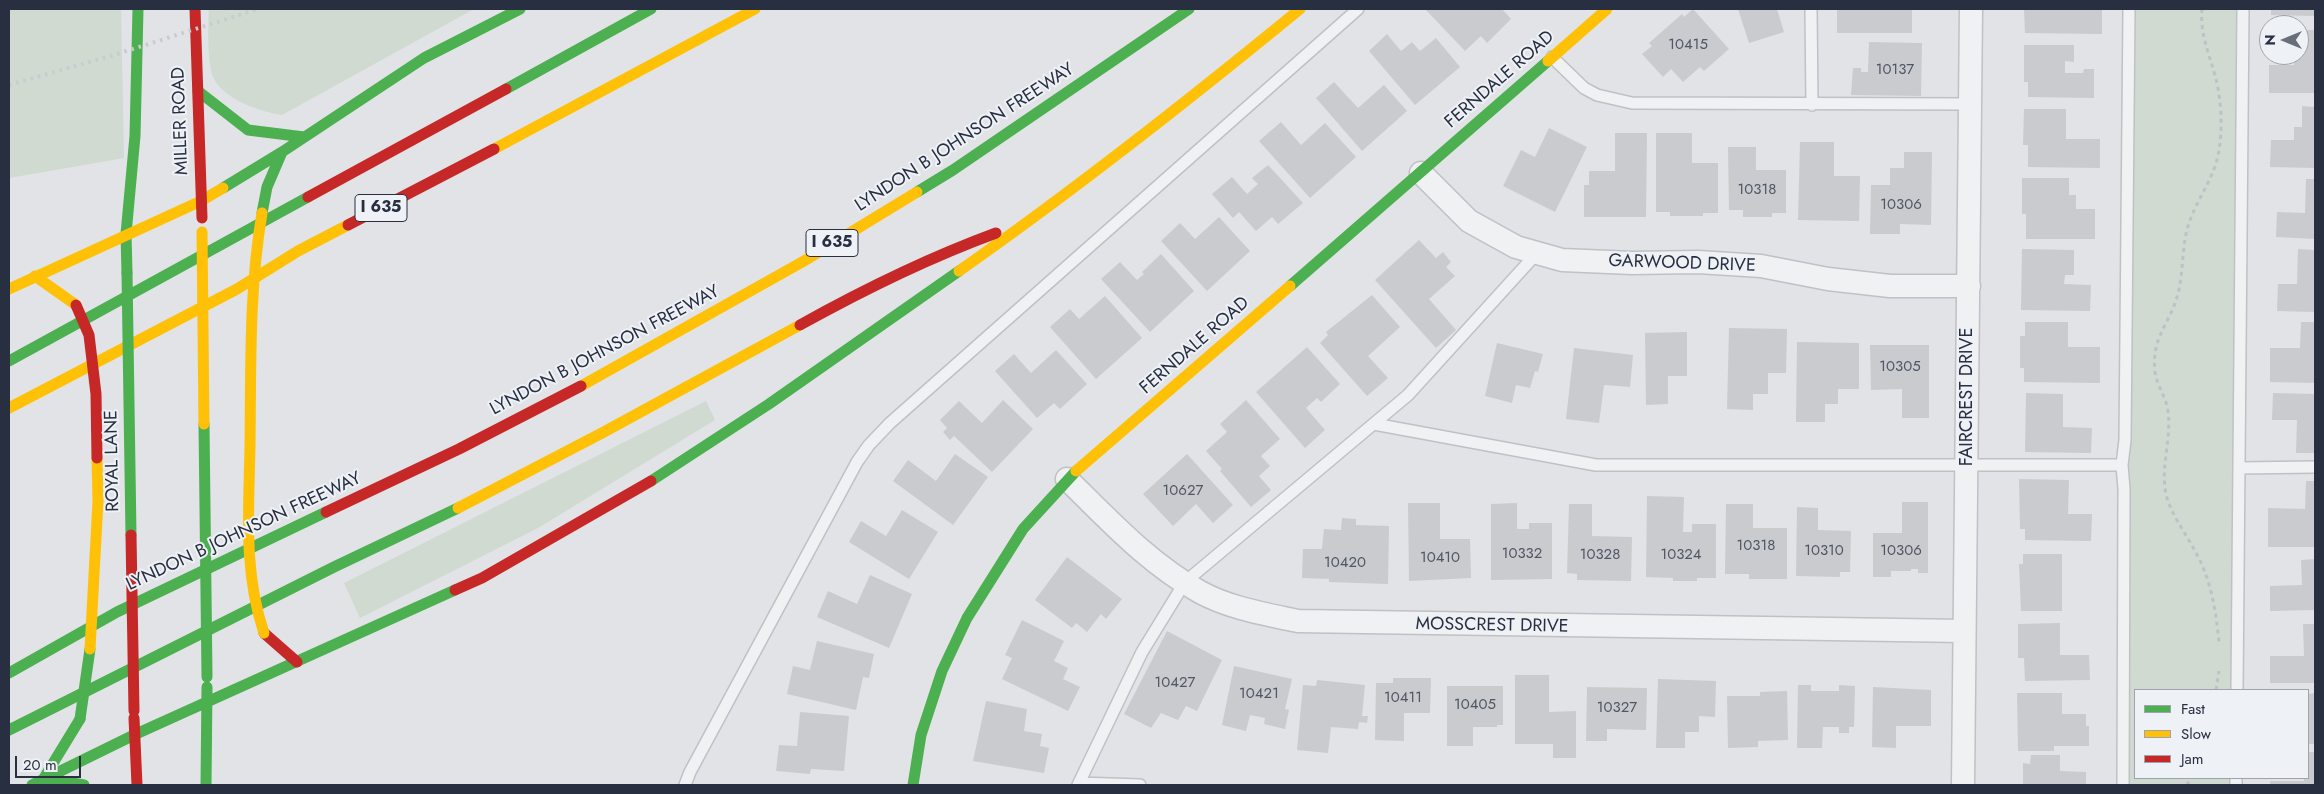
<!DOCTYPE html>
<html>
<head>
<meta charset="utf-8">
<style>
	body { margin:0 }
	#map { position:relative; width:2324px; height:794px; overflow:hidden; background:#e1e3e7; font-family:Jost,sans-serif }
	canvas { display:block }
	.frame { position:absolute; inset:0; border:10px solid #272f40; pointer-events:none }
	.legend { position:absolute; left:2134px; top:689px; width:175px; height:90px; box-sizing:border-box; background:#eef1f6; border:1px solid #9ea3ad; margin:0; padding:6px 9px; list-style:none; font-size:15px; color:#272f40 }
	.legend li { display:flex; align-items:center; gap:10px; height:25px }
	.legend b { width:25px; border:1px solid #9ea3ad }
	.north { position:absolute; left:2259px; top:15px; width:50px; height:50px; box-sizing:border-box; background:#eef1f6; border:1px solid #9ea3ad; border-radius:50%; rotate:270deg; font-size:14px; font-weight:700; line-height:20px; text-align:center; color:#272f40 }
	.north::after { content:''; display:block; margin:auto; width:18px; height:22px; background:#686e7a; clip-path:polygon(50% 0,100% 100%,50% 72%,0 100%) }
	.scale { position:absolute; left:15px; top:756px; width:66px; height:22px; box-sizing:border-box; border:2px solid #272f40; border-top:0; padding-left:6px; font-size:15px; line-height:18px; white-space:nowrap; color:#272f40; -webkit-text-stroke:4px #eef1f6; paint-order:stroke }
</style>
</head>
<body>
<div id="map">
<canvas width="2324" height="794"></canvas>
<div class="frame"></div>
<ul class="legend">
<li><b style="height:6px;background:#4caf50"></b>Fast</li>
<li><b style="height:6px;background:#ffc107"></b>Slow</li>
<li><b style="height:6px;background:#c62828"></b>Jam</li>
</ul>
<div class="north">N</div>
<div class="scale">20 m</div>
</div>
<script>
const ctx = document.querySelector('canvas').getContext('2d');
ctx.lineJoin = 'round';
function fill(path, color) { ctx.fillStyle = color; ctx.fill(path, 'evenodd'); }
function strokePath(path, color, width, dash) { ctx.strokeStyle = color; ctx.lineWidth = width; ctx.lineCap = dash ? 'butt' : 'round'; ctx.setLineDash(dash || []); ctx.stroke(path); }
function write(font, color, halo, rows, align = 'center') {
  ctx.font = font + ' Jost,sans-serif'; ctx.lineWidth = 4; ctx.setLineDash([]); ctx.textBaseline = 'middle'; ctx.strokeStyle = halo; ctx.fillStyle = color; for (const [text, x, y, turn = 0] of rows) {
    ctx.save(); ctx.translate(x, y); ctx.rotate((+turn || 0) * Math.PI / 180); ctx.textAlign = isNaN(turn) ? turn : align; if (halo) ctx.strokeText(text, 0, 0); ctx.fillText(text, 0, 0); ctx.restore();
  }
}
fill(new Path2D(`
	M 9,9 L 121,9 L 124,158 L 9,178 Z
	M 209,9 L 474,9 L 282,115 C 261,112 225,100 214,79 C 207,66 208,24 209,9 Z
	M 2127,9 L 2236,9 L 2234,690 L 2135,690 L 2135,778 L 2233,778 L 2233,785 L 2118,785 Z
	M 706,401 L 715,420 L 538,528 L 360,618 L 344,583 Z`), '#d0dad1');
fill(new Path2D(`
	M 1425,9 L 1502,9 L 1511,19 L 1487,43 L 1481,36 L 1465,51 Z
	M 1693,9 L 1729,49 L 1704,71 L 1700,67 L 1683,82 L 1671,69 L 1663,77 L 1642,54 L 1652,46 L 1649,43 L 1682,14 L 1684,17 Z
	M 1738,9 L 1777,9 L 1784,32 L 1749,43 Z
	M 1837,9 L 1912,9 L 1912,33 L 1837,33 Z
	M 2024,9 L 2102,9 L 2102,34 L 2025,33 Z
	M 2271,9 L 2315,9 L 2315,16 L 2271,15 Z
	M 2299,30 L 2315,30 L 2315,93 L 2269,93 L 2269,65 L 2294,65 L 2294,55 L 2299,55 Z
	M 1387,34 L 1401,51 L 1412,42 L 1420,51 L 1436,38 L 1460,67 L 1415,105 L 1369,51 Z
	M 1869,42 L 1922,43 L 1921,96 L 1851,95 L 1853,68 L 1861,68 L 1861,72 L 1868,72 Z
	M 2024,45 L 2074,45 L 2074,62 L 2065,61 L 2065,73 L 2083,73 L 2084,69 L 2094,69 L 2094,98 L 2028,97 L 2028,82 L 2024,82 Z
	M 1334,82 L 1358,108 L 1384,85 L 1407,111 L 1362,151 L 1316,98 Z
	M 2302,106 L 2315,107 L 2315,168 L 2270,167 L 2271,140 L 2294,140 L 2294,127 L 2302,127 Z
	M 2024,109 L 2066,109 L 2066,139 L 2100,139 L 2100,168 L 2028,167 L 2028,145 L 2023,145 Z
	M 1281,122 L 1301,145 L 1325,123 L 1356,157 L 1310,198 L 1259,141 Z
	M 1549,128 L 1587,147 L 1555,212 L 1503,186 L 1521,150 L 1535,157 Z
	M 1615,133 L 1647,133 L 1646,217 L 1584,217 L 1584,185 L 1589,185 L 1589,171 L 1615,171 Z
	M 1656,133 L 1692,133 L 1692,163 L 1718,163 L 1718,213 L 1703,213 L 1703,216 L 1670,216 L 1670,212 L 1656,212 Z
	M 1800,142 L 1834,142 L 1834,176 L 1860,176 L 1859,221 L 1798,220 Z
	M 1728,147 L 1756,147 L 1756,170 L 1786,170 L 1786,213 L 1772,213 L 1772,217 L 1743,217 L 1743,210 L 1729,210 Z
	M 1904,152 L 1932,152 L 1931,225 L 1900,224 L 1900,234 L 1870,234 L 1871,185 L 1890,185 L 1890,168 L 1904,168 Z
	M 1268,165 L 1303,203 L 1278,224 L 1272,217 L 1256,231 L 1239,212 L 1233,218 L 1212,194 L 1232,177 L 1247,194 L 1258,184 L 1252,178 Z
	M 2022,178 L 2069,178 L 2069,195 L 2076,195 L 2076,209 L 2095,209 L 2095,239 L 2026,239 L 2026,214 L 2022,214 Z
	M 2306,179 L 2315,179 L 2315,239 L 2276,237 L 2277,212 L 2305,213 Z
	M 1219,217 L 1250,251 L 1207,291 L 1161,241 L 1180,223 L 1195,239 Z
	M 1419,240 L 1436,258 L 1443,252 L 1451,262 L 1446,267 L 1455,276 L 1429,299 L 1456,330 L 1436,348 L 1375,280 Z
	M 2022,249 L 2074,250 L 2074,275 L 2065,275 L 2064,284 L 2091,285 L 2090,311 L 2021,310 Z
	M 2298,249 L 2315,250 L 2315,312 L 2277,311 L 2278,284 L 2297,284 Z
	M 1161,254 L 1194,291 L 1150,332 L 1101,279 L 1120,262 L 1137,280 L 1144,274 L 1142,272 Z
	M 1372,295 L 1400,327 L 1368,356 L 1388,378 L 1367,396 L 1320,343 L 1328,335 L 1326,332 Z
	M 1105,296 L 1142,338 L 1096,379 L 1050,327 L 1070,309 L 1079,319 Z
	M 2025,322 L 2068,322 L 2068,347 L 2100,347 L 2100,383 L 2024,382 L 2024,368 L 2020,368 L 2020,336 L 2025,336 Z
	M 2301,322 L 2315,322 L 2315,383 L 2270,382 L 2270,348 L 2300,348 Z
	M 1729,328 L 1787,329 L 1786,373 L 1768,373 L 1768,394 L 1753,394 L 1753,410 L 1727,409 Z
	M 1687,332 L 1687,376 L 1668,376 L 1668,404 L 1646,405 L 1645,333 Z
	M 1797,342 L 1859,343 L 1859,389 L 1838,389 L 1838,404 L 1825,404 L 1825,422 L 1796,422 Z
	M 1497,343 L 1543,354 L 1538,372 L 1535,371 L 1530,388 L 1516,385 L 1512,403 L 1485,396 Z
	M 1870,345 L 1929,345 L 1929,418 L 1902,418 L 1902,389 L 1871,390 Z
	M 1307,347 L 1340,384 L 1321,402 L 1317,398 L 1306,408 L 1325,430 L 1305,448 L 1256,392 Z
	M 1574,348 L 1633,355 L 1630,387 L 1604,385 L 1599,423 L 1566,419 Z
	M 1056,350 L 1087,384 L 1060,409 L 1054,403 L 1037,418 L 995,371 L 1014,354 L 1031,373 Z
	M 2026,393 L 2063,394 L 2063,427 L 2092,428 L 2091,453 L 2025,452 Z
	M 2273,393 L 2315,394 L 2315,453 L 2296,453 L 2297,420 L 2272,420 Z
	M 1003,400 L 1033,429 L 992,472 L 954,436 L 950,440 L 943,432 L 947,428 L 940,420 L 959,401 L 982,423 Z
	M 1246,400 L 1280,439 L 1261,456 L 1270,466 L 1259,476 L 1271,490 L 1251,507 L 1220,471 L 1222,469 L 1206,451 L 1227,432 L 1220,424 Z
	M 955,454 L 988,477 L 953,525 L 893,481 L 908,460 L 936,481 Z
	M 1187,454 L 1233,505 L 1213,523 L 1196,504 L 1173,526 L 1143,494 Z
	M 2019,479 L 2069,480 L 2068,514 L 2092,514 L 2091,541 L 2025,540 L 2025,529 L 2020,529 Z
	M 2306,481 L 2315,481 L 2315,547 L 2268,547 L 2268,508 L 2305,509 Z
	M 1647,496 L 1684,497 L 1683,532 L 1692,532 L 1692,524 L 1716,524 L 1716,578 L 1697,578 L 1697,581 L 1673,581 L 1673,578 L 1646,577 Z
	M 1902,502 L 1928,502 L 1928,573 L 1918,573 L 1918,569 L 1911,569 L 1911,571 L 1891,571 L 1891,577 L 1873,577 L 1873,533 L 1902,533 Z
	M 1408,503 L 1440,503 L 1440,539 L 1470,539 L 1471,578 L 1409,581 Z
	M 1517,503 L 1517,529 L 1529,529 L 1529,523 L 1552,523 L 1552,579 L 1491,580 L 1491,504 Z
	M 1569,504 L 1592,504 L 1592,536 L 1632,537 L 1631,581 L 1577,580 L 1577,574 L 1567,573 Z
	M 1726,504 L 1753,504 L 1753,528 L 1787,528 L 1787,579 L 1749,579 L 1749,574 L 1725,574 Z
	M 1797,507 L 1818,508 L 1818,530 L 1851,531 L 1850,572 L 1840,572 L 1840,577 L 1796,576 Z
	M 902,510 L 938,532 L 909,579 L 849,542 L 861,521 L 886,536 Z
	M 1342,518 L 1356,519 L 1356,525 L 1389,526 L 1388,584 L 1329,582 L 1329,579 L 1302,578 L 1303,549 L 1322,549 L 1324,529 L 1341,530 Z
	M 2023,554 L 2062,554 L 2062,611 L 2021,611 L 2019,564 L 2023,564 Z
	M 1067,557 L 1122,599 L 1106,619 L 1101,614 L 1087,632 L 1076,623 L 1072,628 L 1035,600 Z
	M 2315,559 L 2315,610 L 2270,611 L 2270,586 L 2302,585 L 2301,560 Z
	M 870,575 L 912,594 L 889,648 L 817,617 L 828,591 L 857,604 Z
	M 1022,620 L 1064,641 L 1054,661 L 1068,668 L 1063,679 L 1080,687 L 1068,711 L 1002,679 L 1012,658 L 1005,655 Z
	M 2060,623 L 2060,655 L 2089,655 L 2090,680 L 2025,681 L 2024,658 L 2018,658 L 2018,624 Z
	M 2303,624 L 2315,624 L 2315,683 L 2270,683 L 2270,656 L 2304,656 Z
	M 1167,631 L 1222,660 L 1197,711 L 1186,706 L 1178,720 L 1161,713 L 1151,728 L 1124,714 Z
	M 817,641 L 874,654 L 869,678 L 863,677 L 856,710 L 787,694 L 793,666 L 810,670 Z
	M 1234,666 L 1292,679 L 1285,709 L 1289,710 L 1285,729 L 1264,724 L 1265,718 L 1250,715 L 1246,731 L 1222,725 Z
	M 1515,675 L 1549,675 L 1549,712 L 1576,711 L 1576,758 L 1553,758 L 1553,744 L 1515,744 Z
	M 1393,678 L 1431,678 L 1430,713 L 1404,713 L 1404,741 L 1375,740 L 1376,683 L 1393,683 Z
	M 1658,679 L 1716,681 L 1715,717 L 1699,716 L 1699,732 L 1685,732 L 1685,748 L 1656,748 Z
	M 1317,680 L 1365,685 L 1362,716 L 1368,716 L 1367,723 L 1359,722 L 1358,729 L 1331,727 L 1328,753 L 1297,750 L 1303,685 L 1316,686 Z
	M 1798,685 L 1811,685 L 1811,691 L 1839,691 L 1839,685 L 1855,686 L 1854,727 L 1849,727 L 1849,733 L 1839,733 L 1839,727 L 1823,727 L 1822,748 L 1797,748 Z
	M 1447,686 L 1503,686 L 1503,725 L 1497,725 L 1497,727 L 1473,727 L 1473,746 L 1447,746 Z
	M 1587,687 L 1647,688 L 1646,730 L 1607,729 L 1607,741 L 1586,741 Z
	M 1873,687 L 1931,690 L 1931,726 L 1896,726 L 1896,748 L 1872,747 Z
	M 1787,691 L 1788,740 L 1758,741 L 1758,747 L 1728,748 L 1727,696 L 1760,696 L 1760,692 Z
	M 2017,693 L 2062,693 L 2062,714 L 2086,714 L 2086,726 L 2089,726 L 2089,746 L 2054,746 L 2054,751 L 2018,751 Z
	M 2315,693 L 2315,744 L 2308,744 L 2308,694 Z
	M 986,701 L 1027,709 L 1024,731 L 1042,734 L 1040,746 L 1049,748 L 1044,773 L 973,761 Z
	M 800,712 L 849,716 L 844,771 L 811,769 L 810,774 L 776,771 L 779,745 L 797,746 Z
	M 2308,752 L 2315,752 L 2315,785 L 2270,785 L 2270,781 L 2304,781 L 2304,778 L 2308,778 Z
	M 2031,755 L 2060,755 L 2060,771 L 2086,772 L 2086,785 L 2023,785 L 2023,763 L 2030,764 Z`), '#c9cbcf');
const lane = new Path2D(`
	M 1811,9 L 1812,105
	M 1552,57 L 1584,88 L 1597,95 L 1632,103 L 1971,104
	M 1374,424 L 1596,465 L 2122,465 L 2124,489 L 2123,785
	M 2122,465 L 2125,440 L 2129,9
	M 2239,468 L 2315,467
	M 2237,690 L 2243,9
	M 1079,783 L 1140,785
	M 685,785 L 690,772 L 857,462 L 869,445 L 890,423 L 1358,9
	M 1078,785 L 1142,652 L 1185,582 L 1408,395 L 1537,253
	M 2236,785 L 2236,778`);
const street = new Path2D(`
	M 1421,173 L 1469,221 L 1516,247 L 1562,260 L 1632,263 L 1698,262 L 1761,266 L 1828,279 L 1890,286 L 1969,286
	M 1067,479 C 1109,520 1148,563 1200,592 C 1229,608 1265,614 1298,621 L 1964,631
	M 1963,785 L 1971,9`);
strokePath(lane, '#bfc1c5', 14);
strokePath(street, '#bfc1c5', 25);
strokePath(new Path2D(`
	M 2202,9 C 2200,33 2208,51 2215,75 C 2221,97 2223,126 2219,150 C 2215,178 2196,200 2188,226 C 2181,250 2184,274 2177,297 C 2169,325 2151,338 2155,372 C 2157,386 2166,397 2168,411 C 2172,440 2159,469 2167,498 C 2173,517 2186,534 2195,551 C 2211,579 2216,611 2219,642
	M 2216,690 L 2219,671
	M 2187,785 L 2191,778`), '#c0c1c6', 3, [4, 4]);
strokePath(lane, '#f0f1f3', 11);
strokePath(street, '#f0f1f3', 22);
strokePath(new Path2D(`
	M 506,89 L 651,9
	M 198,91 L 248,130 L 304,137
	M 223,188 L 282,152 L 424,58 L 520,9
	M 917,192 L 953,170 L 1189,9
	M 262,213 L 267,187 L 282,152
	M 127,273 L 126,234 L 135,136 L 138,9
	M 1290,286 L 1548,61
	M 9,361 L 308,197
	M 651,481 L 769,404 L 959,271
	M 9,673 L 117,612 L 326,512
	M 80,719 L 44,778 L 84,785
	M 9,730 L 334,567 L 458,508
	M 32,785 L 136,734 L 455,590
	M 206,785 L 207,687
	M 913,785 L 921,735 L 942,671 L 967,618 L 1023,529 L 1076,471`), '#4caf50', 11);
strokePath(new Path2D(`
	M 1548,61 L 1607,9
	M 494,149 L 755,9
	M 959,271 C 1076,189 1189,100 1300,9
	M 35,276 L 76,305
	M 9,289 L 201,201 L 223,188
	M 581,386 L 804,261 L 917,192
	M 9,408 L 237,289 L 298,251 L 348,225
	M 1076,471 L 1290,286
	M 458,508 L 602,433 L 800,325`), '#ffc107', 11);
strokePath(new Path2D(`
	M 195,9 L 202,218
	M 308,197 L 506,89
	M 348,225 L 494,149
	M 800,325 C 863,290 928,258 996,233
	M 326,512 L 459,449 L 581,386
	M 455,590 L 482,578 L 651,481
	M 264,633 L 297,662
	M 134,718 L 137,785`), '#c62828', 11);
strokePath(new Path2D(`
	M 9,85 L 114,55 L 258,9`), '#c9cbce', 4, [2.5, 5]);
strokePath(new Path2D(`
	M 127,273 L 131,535
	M 204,424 L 207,677
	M 80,719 L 90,649`), '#4caf50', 11);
strokePath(new Path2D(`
	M 262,213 C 249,290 251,367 250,445 C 249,509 243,571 264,633
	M 202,232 L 204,424
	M 90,649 L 98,501 L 97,458`), '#ffc107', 11);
strokePath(new Path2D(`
	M 76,305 L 89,335 L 96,394 L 97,458
	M 131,535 L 134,711`), '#c62828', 11);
write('15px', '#505764', null, [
	["10415",1688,45],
	["10137",1895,70],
	["10318",1757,190],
	["10306",1901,205],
	["10305",1900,367],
	["10627",1183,491],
	["10318",1756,546],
	["10310",1824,551],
	["10306",1901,551],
	["10332",1522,554],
	["10328",1600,555],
	["10324",1681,555],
	["10410",1440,558],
	["10420",1345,563],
	["10427",1175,683],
	["10421",1259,694],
	["10411",1403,698],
	["10405",1475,705],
	["10327",1617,708]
]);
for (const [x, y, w] of [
	[381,208,52],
	[832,243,52]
]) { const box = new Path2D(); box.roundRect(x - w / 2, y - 13.5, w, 27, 4); ctx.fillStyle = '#eef1f6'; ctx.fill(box); strokePath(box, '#272f40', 1); }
write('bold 16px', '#272f40', null, [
	["I 635",381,208],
	["I 635",832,243]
]);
write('18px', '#272f40', '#eef1f6', [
	["FERNDALE ROAD",1500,80,-41],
	["MILLER ROAD",181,121,-92],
	["LYNDON B JOHNSON FREEWAY",965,138,-33],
	["GARWOOD DRIVE",1682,264,2],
	["FERNDALE ROAD",1195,346,-41],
	["LYNDON B JOHNSON FREEWAY",605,351,-28],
	["FAIRCREST DRIVE",1968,397,-90],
	["ROYAL LANE",113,461,-91],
	["LYNDON B JOHNSON FREEWAY",244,532,-25],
	["MOSSCREST DRIVE",1492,626,1]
]);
</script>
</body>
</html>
